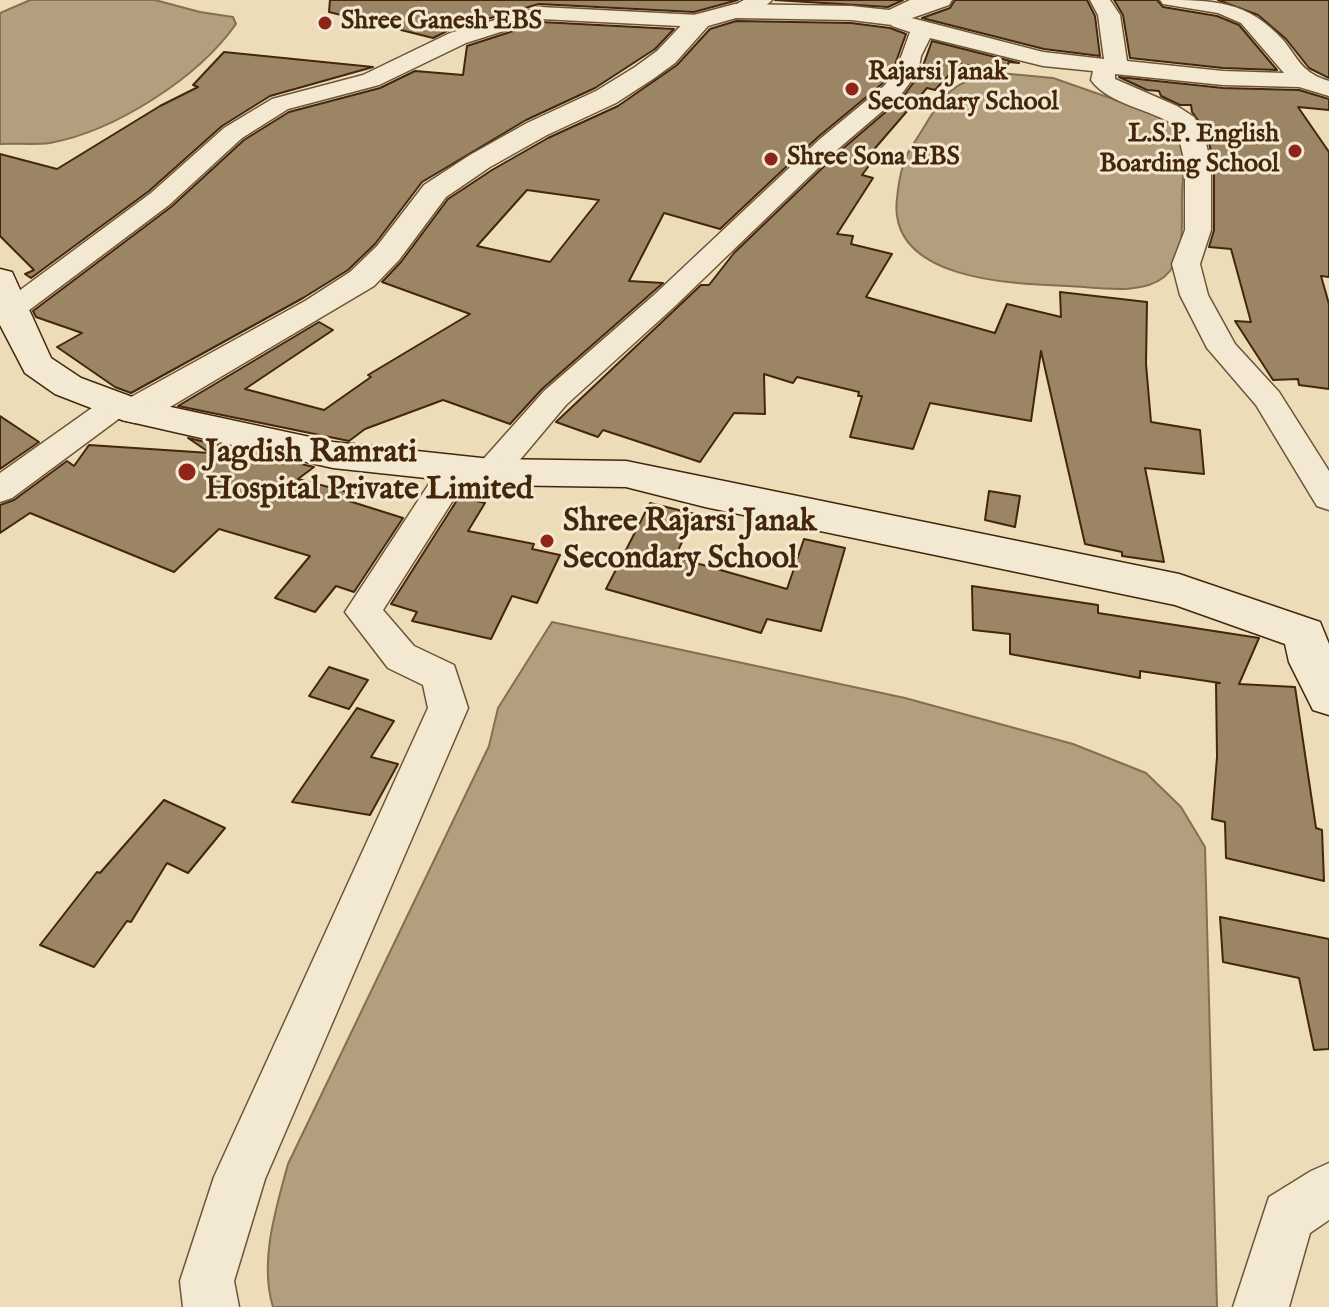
<!DOCTYPE html>
<html>
<head>
<meta charset="utf-8">
<style>
	body { margin:0 }
	canvas { display:block; background:#ecdcb8 }
</style>
</head>
<body>
<canvas width="1329" height="1307"></canvas>
<script>
const ctx = document.querySelector('canvas').getContext('2d');
ctx.lineJoin = 'round';
function fill(path, color) { ctx.fillStyle = color; ctx.fill(path, 'evenodd'); }
function strokePath(path, color, width, dash) { ctx.strokeStyle = color; ctx.lineWidth = width; ctx.lineCap = dash ? 'butt' : 'round'; ctx.setLineDash(dash || []); ctx.stroke(path); }
function write(font, color, halo, rows, align = 'center') {
  ctx.font = font + ' "IM FELL English",serif'; ctx.lineWidth = 6; ctx.setLineDash([]); ctx.textBaseline = 'middle'; ctx.strokeStyle = halo; ctx.fillStyle = color; for (const [text, x, y, turn = 0] of rows) {
    ctx.save(); ctx.translate(x, y); ctx.rotate((+turn || 0) * Math.PI / 180); ctx.textAlign = isNaN(turn) ? turn : align; if (halo) ctx.strokeText(text, 0, 0); ctx.fillText(text, 0, 0); ctx.restore();
  }
}
const water = new Path2D(`
	M 30,0 L 155,0 L 200,12 L 233,17 L 236,24 C 198,78 115,131 50,143 C 34,145 16,143 0,144 L 0,13 Z
	M 1000,73 L 1053,78 L 1173,120 C 1187,148 1183,166 1182,197 C 1181,223 1187,258 1164,277 C 1141,296 1096,287 1068,286 C 1011,284 887,280 897,198 C 899,180 902,161 912,146 C 941,102 944,80 1000,73 Z
	M 552,622 L 905,698 L 1073,744 L 1146,773 L 1181,807 L 1205,847 L 1217,1307 L 273,1307 C 259,1262 276,1208 288,1164 L 489,746 L 498,708 Z`);
fill(water, '#b39e7d');
strokePath(water, '#876e4f', 2);
const building = new Path2D(`
	M 330,0 L 738,0 L 694,12 L 539,4 L 449,30 L 433,38 L 329,12 Z
	M 775,0 L 903,0 L 888,7 Z
	M 955,0 L 1087,0 L 1095,16 L 1100,56 L 1044,49 L 922,18 L 950,8 Z
	M 1114,0 L 1157,0 L 1163,7 L 1217,16 L 1239,25 L 1277,70 L 1223,68 L 1130,58 L 1123,15 Z
	M 1218,0 L 1329,0 L 1329,78 L 1309,68 L 1286,39 L 1258,15 Z
	M 736,21 L 851,23 L 890,28 L 906,34 L 893,70 L 882,84 L 818,137 L 720,229 L 664,213 L 629,281 L 663,283 L 542,389 L 510,424 L 443,400 L 365,429 L 349,441 L 178,406 L 319,322 L 333,330 L 245,389 L 324,410 L 371,377 L 368,375 L 470,314 L 382,282 L 401,262 L 448,199 L 492,170 L 548,138 L 618,106 L 677,65 L 710,29 ZM 527,190 L 599,200 L 550,262 L 477,246 Z
	M 541,22 L 674,29 L 655,49 L 595,88 L 526,120 L 422,182 L 375,244 L 348,270 L 303,298 L 131,393 L 115,387 L 57,347 L 82,333 L 36,317 L 33,311 L 171,207 L 244,140 L 289,112 L 380,88 L 415,71 L 463,75 L 467,46 Z
	M 932,41 L 1019,63 L 1009,62 L 1005,70 L 959,64 L 935,90 L 927,88 L 864,161 L 871,163 L 862,175 L 873,178 L 837,234 L 853,236 L 851,244 L 892,254 L 866,297 L 995,333 L 1007,304 L 1061,317 L 1060,292 L 1147,302 L 1146,364 L 1151,422 L 1200,430 L 1204,474 L 1145,468 L 1164,562 L 1122,556 L 1122,552 L 1085,544 L 1041,351 L 1031,421 L 930,403 L 913,449 L 850,437 L 862,396 L 858,396 L 859,392 L 797,377 L 793,383 L 764,374 L 765,414 L 734,413 L 700,462 L 603,430 L 598,437 L 556,422 L 701,285 L 709,285 L 734,253 L 840,151 L 902,98 L 920,74 Z
	M 224,52 L 373,67 L 270,96 L 222,126 L 149,191 L 31,278 L 25,274 L 34,270 L 0,236 L 0,154 L 57,169 L 160,106 L 198,87 L 193,85 Z
	M 1119,77 L 1223,88 L 1299,90 L 1329,99 L 1329,110 L 1298,107 L 1329,152 L 1329,277 L 1321,276 L 1329,304 L 1329,389 L 1299,385 L 1298,379 L 1273,380 L 1235,321 L 1251,322 L 1231,249 L 1209,247 L 1214,230 L 1214,163 L 1206,131 L 1192,112 L 1191,105 L 1180,105 L 1161,96 L 1159,91 L 1147,90 Z
	M 0,416 L 39,442 L 0,469 Z
	M 188,438 L 314,467 L 298,479 L 355,494 L 349,501 L 403,518 L 354,592 L 336,586 L 315,612 L 275,598 L 310,556 L 219,529 L 174,572 L 30,513 L 0,533 L 0,505 L 14,500 L 67,461 L 74,466 L 89,445 L 210,453 Z
	M 989,491 L 1020,496 L 1015,527 L 985,520 Z
	M 459,497 L 485,503 L 468,531 L 534,544 L 532,549 L 560,555 L 537,603 L 512,596 L 491,639 L 412,621 L 417,612 L 391,604 Z
	M 650,503 L 695,514 L 675,557 L 787,589 L 804,539 L 845,548 L 821,631 L 767,619 L 761,633 L 606,589 Z
	M 972,586 L 1098,605 L 1098,613 L 1259,638 L 1239,684 L 1295,687 L 1316,828 L 1322,830 L 1324,881 L 1226,858 L 1225,822 L 1212,819 L 1217,757 L 1216,683 L 1220,683 L 1140,671 L 1140,678 L 1010,654 L 1010,634 L 973,630 Z
	M 329,667 L 368,680 L 349,709 L 309,696 Z
	M 357,708 L 394,721 L 371,757 L 398,764 L 370,815 L 292,802 Z
	M 164,800 L 225,828 L 188,873 L 167,863 L 131,922 L 127,921 L 94,967 L 40,945 L 97,872 L 100,873 Z
	M 1220,917 L 1329,939 L 1329,1049 L 1314,1050 L 1299,978 L 1223,962 Z`);
fill(building, '#9b8564');
strokePath(building, '#44270a', 2);
const minor = new Path2D(`
	M 744,0 L 772,0 C 763,10 741,19 727,16 L 724,11 Z
	M 1090,0 L 1110,0 L 1120,15 L 1127,61 L 1223,71 L 1284,73 L 1241,23 L 1218,13 L 1163,4 L 1160,0 C 1214,0 1247,0 1284,41 C 1300,62 1303,73 1329,81 L 1329,96 L 1299,87 L 1223,85 L 1115,74 L 1115,79 L 1177,106 L 1194,117 L 1203,132 L 1211,163 L 1211,230 L 1200,264 L 1208,295 L 1235,344 L 1279,392 L 1329,471 L 1329,510 L 1317,506 L 1256,405 L 1207,348 L 1180,295 L 1172,264 L 1185,230 L 1185,163 L 1176,126 C 1151,109 1109,105 1091,80 L 1093,71 L 1043,66 L 930,38 L 921,56 L 918,72 L 900,96 L 838,149 L 674,307 L 566,405 L 503,480 L 491,483 L 479,480 L 474,472 L 479,464 L 544,391 L 654,295 L 820,139 L 884,86 L 896,71 L 910,32 L 892,26 L 889,21 L 892,16 L 900,15 L 1043,52 L 1104,59 L 1098,15 Z
	M 540,7 L 699,15 L 710,21 L 699,27 L 541,19 L 466,43 L 379,85 L 288,109 L 242,138 L 169,205 L 20,317 L 10,320 L 0,317 L 0,305 L 151,193 L 224,128 L 272,99 L 363,75 L 450,33 Z
	M 117,395 L 128,398 L 133,405 L 128,412 L 12,498 L 0,502 L 0,473 L 106,398 Z
	M 456,458 L 468,461 L 473,469 L 383,610 L 414,646 L 454,665 L 468,708 L 265,1179 L 234,1281 L 239,1307 L 183,1307 L 180,1281 L 214,1177 L 428,708 L 423,685 L 388,668 L 345,612 L 444,461 Z
	M 1329,1163 L 1329,1220 L 1310,1233 L 1289,1307 L 1233,1307 L 1269,1197 L 1311,1171 Z`);
const tertiary = new Path2D(`
	M 910,0 L 952,0 L 949,5 L 892,25 L 851,20 L 736,18 L 708,26 L 675,63 L 653,79 L 616,103 L 547,135 L 490,167 L 446,197 L 399,260 L 374,286 L 148,420 L 135,423 L 122,420 L 117,411 L 122,402 L 305,301 L 350,272 L 377,246 L 424,185 L 470,155 L 527,123 L 596,91 L 635,67 L 657,51 L 690,16 L 735,4 L 851,6 L 889,10 Z`);
const secondary = new Path2D(`
	M 0,269 L 12,272 L 51,358 L 81,378 L 143,401 L 333,442 L 491,459 L 626,461 L 1179,574 L 1320,622 L 1329,644 L 1329,715 L 1313,710 L 1289,662 L 1285,644 L 1175,605 L 705,507 L 626,487 L 491,485 L 333,468 L 122,420 L 55,394 L 25,373 L 0,325 Z`);
strokePath(minor, '#6e5436', 3);
strokePath(tertiary, '#6e5436', 3);
strokePath(secondary, '#44270a', 3);
fill(minor, '#f3e8d1');
fill(tertiary, '#f3e8d1');
fill(secondary, '#f3e8d1');
for (const [x, y, r, color] of [
	[325,23,8,"#8f2418"],
	[852,89,8,"#8f2418"],
	[1295,151,8,"#8f2418"],
	[771,159,8,"#8f2418"],
	[187,472,10,"#8f2418"],
	[547,541,8,"#8f2418"]
]) { const dot = new Path2D(); dot.arc(x, y, r, 0, 2 * Math.PI); ctx.fillStyle = color; ctx.fill(dot); strokePath(dot, '#f3e8d1', 3); }
write('bold 26px', '#44270a', '#f3e8d1', [
	["Shree Ganesh EBS",341,23],
	["Rajarsi Janak",868,74],
	["Secondary School",868,104],
	["L.S.P. English",1279,136,"right"],
	["Boarding School",1279,166,"right"],
	["Shree Sona EBS",787,159]
], 'left');
write('bold 32px', '#44270a', '#f3e8d1', [
	["Jagdish Ramrati",205,454],
	["Hospital Private Limited",205,491],
	["Shree Rajarsi Janak",563,523],
	["Secondary School",563,560]
], 'left');
</script>
</body>
</html>
